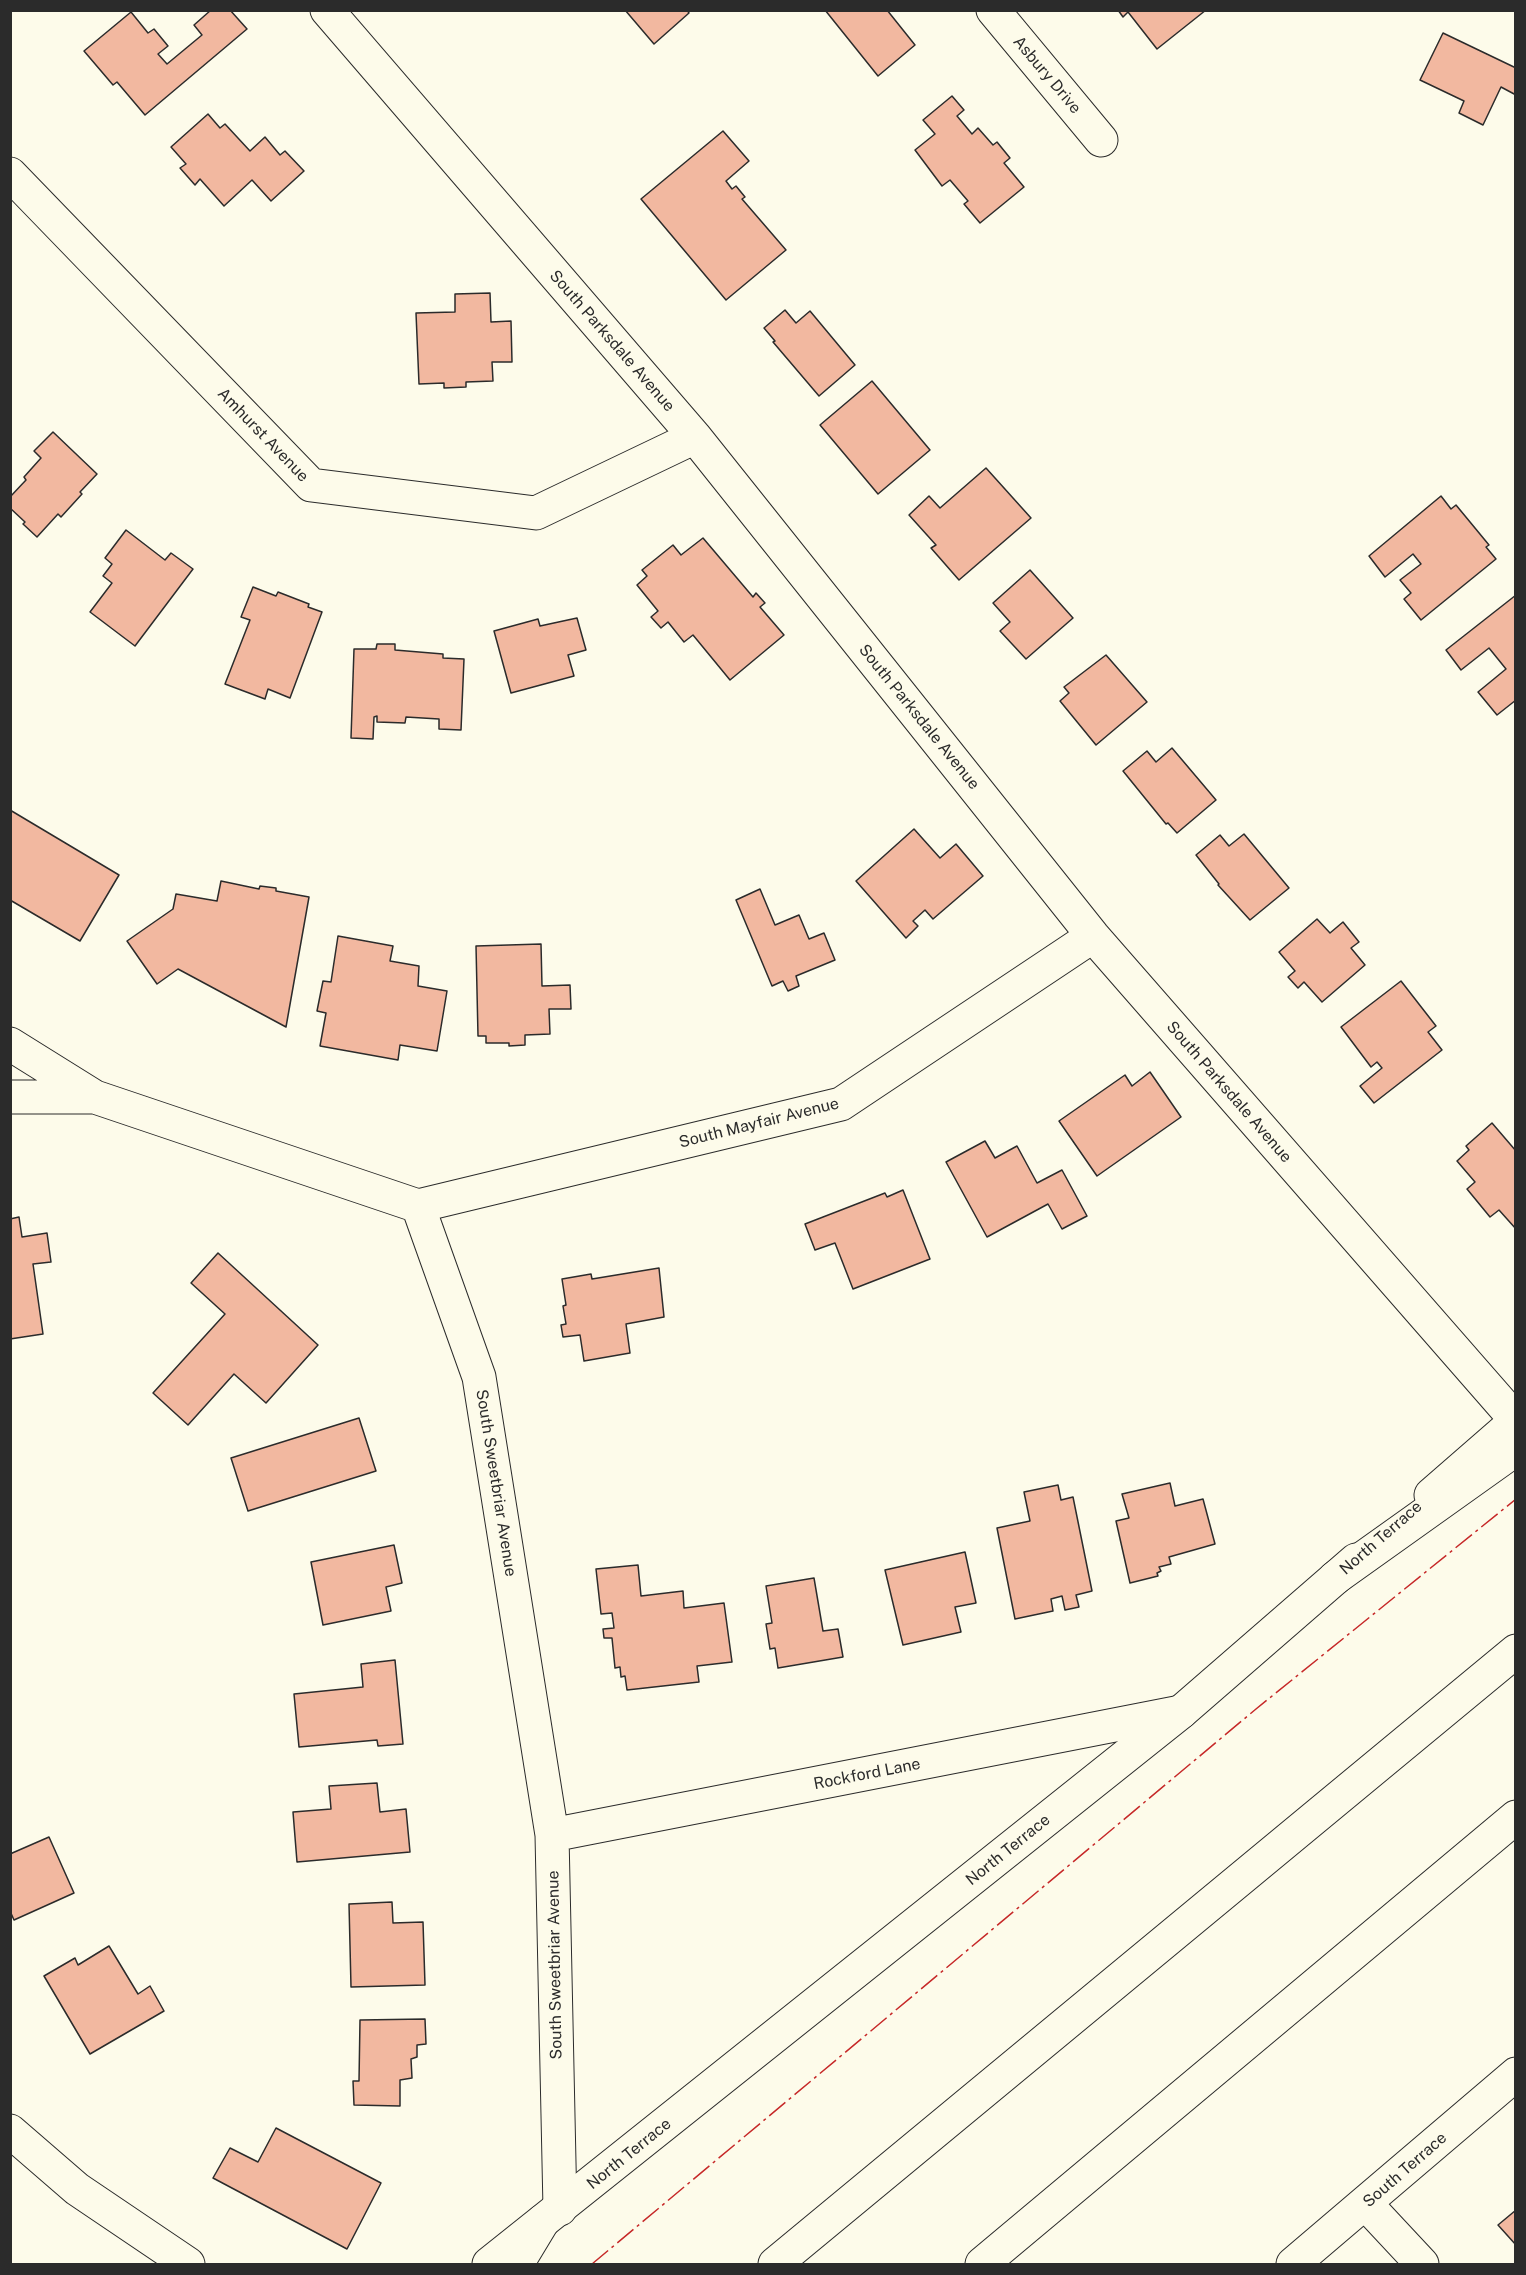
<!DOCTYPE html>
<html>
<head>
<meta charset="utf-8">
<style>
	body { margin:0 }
	#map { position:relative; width:1526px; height:2275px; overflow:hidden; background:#fdfbea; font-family:"Public Sans",sans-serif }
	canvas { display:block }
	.frame { position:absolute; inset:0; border:12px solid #2b2b2b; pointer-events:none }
</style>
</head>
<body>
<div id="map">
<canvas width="1526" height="2275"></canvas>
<div class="frame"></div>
</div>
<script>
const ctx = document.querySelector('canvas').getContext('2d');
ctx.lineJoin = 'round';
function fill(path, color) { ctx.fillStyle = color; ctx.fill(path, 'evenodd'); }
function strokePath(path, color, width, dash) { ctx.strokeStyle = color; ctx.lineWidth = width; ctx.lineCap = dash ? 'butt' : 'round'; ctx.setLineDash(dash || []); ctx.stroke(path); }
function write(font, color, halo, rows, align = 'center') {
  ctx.font = font + ' "Public Sans",sans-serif'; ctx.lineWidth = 4.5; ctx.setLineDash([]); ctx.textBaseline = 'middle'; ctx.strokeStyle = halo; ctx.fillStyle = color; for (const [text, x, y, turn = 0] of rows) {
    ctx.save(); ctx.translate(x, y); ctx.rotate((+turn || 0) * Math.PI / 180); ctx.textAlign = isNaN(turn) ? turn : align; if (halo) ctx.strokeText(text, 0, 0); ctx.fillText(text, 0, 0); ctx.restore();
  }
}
const building = new Path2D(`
	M 211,10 L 230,10 L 247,29 L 145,115 L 117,82 L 113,85 L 84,51 L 131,12 L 148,33 L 154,29 L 168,46 L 158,54 L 167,64 L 202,35 L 194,25 Z
	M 625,10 L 687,10 L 689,13 L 654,44 Z
	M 825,10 L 887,10 L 915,45 L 878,76 Z
	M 1118,10 L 1206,10 L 1157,49 L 1128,12 L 1123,17 Z
	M 1443,33 L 1516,68 L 1516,95 L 1501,87 L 1483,125 L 1459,113 L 1464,101 L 1420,80 Z
	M 952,96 L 964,110 L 957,116 L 972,134 L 978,128 L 993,145 L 997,142 L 1010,158 L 1004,163 L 1024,187 L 980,223 L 964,204 L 968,201 L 950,180 L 942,186 L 915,150 L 935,134 L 923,120 Z
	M 208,114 L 220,128 L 225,124 L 250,151 L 265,137 L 280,155 L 285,151 L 304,171 L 271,201 L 252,180 L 224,206 L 200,179 L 195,185 L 180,168 L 186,164 L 171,147 Z
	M 723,131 L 749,161 L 726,181 L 732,189 L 736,186 L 745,197 L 742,199 L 786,250 L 726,300 L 641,199 Z
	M 490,293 L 491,322 L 511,321 L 512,362 L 492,362 L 493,381 L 466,382 L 466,387 L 444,388 L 444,383 L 419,384 L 416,313 L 455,312 L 455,294 Z
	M 785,310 L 796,323 L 810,311 L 855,365 L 819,396 L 773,342 L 775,341 L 764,328 Z
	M 872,381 L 930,450 L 878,494 L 820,425 Z
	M 53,432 L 97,474 L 80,492 L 82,494 L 61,517 L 58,514 L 37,537 L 23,524 L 25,522 L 10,508 L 10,497 L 26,480 L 24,477 L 41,458 L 34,451 Z
	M 986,468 L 1031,518 L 959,580 L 931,548 L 936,545 L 909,515 L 929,496 L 940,508 Z
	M 1441,496 L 1451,509 L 1456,505 L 1489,545 L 1486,547 L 1496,559 L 1421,620 L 1404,599 L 1411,593 L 1400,580 L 1421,564 L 1413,554 L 1385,577 L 1369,556 Z
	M 126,530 L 165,560 L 171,553 L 193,569 L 135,646 L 90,612 L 112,583 L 103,576 L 112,564 L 105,558 Z
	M 703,538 L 753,597 L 756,593 L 765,603 L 760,607 L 784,635 L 730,680 L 693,635 L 684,642 L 668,622 L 661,628 L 651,617 L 658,611 L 637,585 L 647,576 L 642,570 L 673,545 L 681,555 Z
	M 1030,570 L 1073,618 L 1026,659 L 1000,631 L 1010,622 L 993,603 Z
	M 253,587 L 276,596 L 278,592 L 309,604 L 308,607 L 322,612 L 290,698 L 268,689 L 265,699 L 225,684 L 250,620 L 241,617 Z
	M 1516,595 L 1516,700 L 1497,715 L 1478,692 L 1506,669 L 1489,648 L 1461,670 L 1446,650 Z
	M 577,618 L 586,650 L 568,655 L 574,676 L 511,693 L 494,631 L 538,619 L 540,626 Z
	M 377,644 L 395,644 L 395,650 L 443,654 L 443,658 L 464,659 L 461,730 L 439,729 L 439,719 L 406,717 L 405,723 L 377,722 L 377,716 L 374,717 L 373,739 L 351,738 L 354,649 L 376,649 Z
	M 1106,655 L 1147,702 L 1096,745 L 1060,701 L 1069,693 L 1064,687 Z
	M 1172,748 L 1216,800 L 1177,833 L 1168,823 L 1166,824 L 1123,771 L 1147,751 L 1156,762 Z
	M 10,810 L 119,875 L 80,941 L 10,900 Z
	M 914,829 L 940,858 L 956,844 L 983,876 L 933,919 L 925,910 L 913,921 L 918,926 L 906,938 L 856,881 Z
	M 1244,834 L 1289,888 L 1250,920 L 1218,885 L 1219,884 L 1196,855 L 1220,835 L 1229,846 Z
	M 221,881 L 259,889 L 260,886 L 276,888 L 276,891 L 309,897 L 286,1027 L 178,969 L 157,984 L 127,941 L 173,909 L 176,894 L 217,901 Z
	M 760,889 L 775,925 L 799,915 L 809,939 L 824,933 L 835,960 L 796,976 L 799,986 L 788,991 L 783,981 L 772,986 L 736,900 Z
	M 1317,919 L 1330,933 L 1343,922 L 1359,942 L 1351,948 L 1365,965 L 1322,1002 L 1304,982 L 1298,988 L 1288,977 L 1295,971 L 1279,952 Z
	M 338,936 L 393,946 L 390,961 L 419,966 L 418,986 L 447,991 L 437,1051 L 400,1045 L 398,1060 L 320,1046 L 326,1013 L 317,1011 L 323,981 L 331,982 Z
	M 541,944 L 542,986 L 570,985 L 571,1009 L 549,1009 L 550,1034 L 525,1035 L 525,1045 L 509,1046 L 509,1043 L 486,1043 L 486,1036 L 478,1036 L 476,946 Z
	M 1401,981 L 1436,1026 L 1428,1032 L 1442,1050 L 1374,1103 L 1360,1086 L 1382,1068 L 1377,1062 L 1371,1067 L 1341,1027 Z
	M 1150,1072 L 1181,1117 L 1097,1176 L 1059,1121 L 1125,1075 L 1132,1086 Z
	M 1492,1123 L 1516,1151 L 1516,1229 L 1499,1210 L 1490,1217 L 1467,1189 L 1475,1182 L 1457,1161 L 1469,1150 L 1466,1146 Z
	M 985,1141 L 995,1158 L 1017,1146 L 1037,1183 L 1062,1170 L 1087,1216 L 1062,1229 L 1048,1204 L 987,1237 L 946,1162 Z
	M 903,1190 L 930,1259 L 853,1289 L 835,1243 L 815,1250 L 805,1224 L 885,1193 L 887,1197 Z
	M 19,1217 L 22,1237 L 47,1233 L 51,1262 L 33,1264 L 43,1334 L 10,1339 L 10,1219 Z
	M 218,1253 L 318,1345 L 266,1403 L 234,1374 L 188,1425 L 153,1393 L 225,1314 L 191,1283 Z
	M 659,1268 L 664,1317 L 626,1324 L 630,1353 L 584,1361 L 580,1335 L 563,1337 L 561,1325 L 566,1324 L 563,1306 L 566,1305 L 562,1279 L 591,1274 L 592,1279 Z
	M 359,1418 L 376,1471 L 248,1511 L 231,1458 Z
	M 1170,1483 L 1175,1506 L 1203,1499 L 1215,1544 L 1169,1557 L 1171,1564 L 1159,1567 L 1161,1571 L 1157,1573 L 1158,1576 L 1130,1583 L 1116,1521 L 1129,1518 L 1122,1494 Z
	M 1058,1485 L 1061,1500 L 1073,1497 L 1092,1591 L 1076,1595 L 1079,1607 L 1065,1610 L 1062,1596 L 1051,1599 L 1053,1611 L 1015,1619 L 997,1528 L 1030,1521 L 1024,1492 Z
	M 394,1545 L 402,1583 L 386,1587 L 391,1611 L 323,1625 L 311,1562 Z
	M 965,1552 L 976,1603 L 955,1607 L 961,1632 L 903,1645 L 885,1570 Z
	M 638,1565 L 641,1596 L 683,1591 L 684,1608 L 724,1603 L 732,1662 L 697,1666 L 699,1682 L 627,1690 L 625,1676 L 621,1677 L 620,1667 L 615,1668 L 612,1638 L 604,1638 L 603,1629 L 614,1628 L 612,1613 L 601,1614 L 596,1569 Z
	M 814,1578 L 823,1631 L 838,1629 L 843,1657 L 778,1668 L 775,1648 L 770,1649 L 766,1624 L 772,1623 L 766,1586 Z
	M 395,1660 L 403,1744 L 378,1746 L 377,1740 L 299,1747 L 294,1694 L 363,1687 L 361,1664 Z
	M 377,1783 L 380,1812 L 406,1809 L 410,1852 L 297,1862 L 293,1812 L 331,1809 L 329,1786 Z
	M 49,1837 L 74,1893 L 14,1920 L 10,1911 L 10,1854 Z
	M 392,1902 L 393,1923 L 423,1922 L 425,1985 L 351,1987 L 349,1904 Z
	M 109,1946 L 138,1994 L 150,1986 L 164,2011 L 90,2054 L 44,1976 L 75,1958 L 78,1965 Z
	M 425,2019 L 426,2044 L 417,2045 L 417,2057 L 411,2059 L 412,2078 L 400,2080 L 400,2106 L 354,2105 L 353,2081 L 359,2081 L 360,2020 Z
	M 276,2128 L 381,2183 L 347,2249 L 213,2178 L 230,2148 L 258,2162 Z
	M 1516,2210 L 1516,2245 L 1498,2225 Z`);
fill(building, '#f2b8a0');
strokePath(building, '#2b2b2b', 1.5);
const street = new Path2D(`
	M 327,10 L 695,437 L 1093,936 L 1516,1420
	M 993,10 L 1101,140
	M 10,174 L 311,485 L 536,513 L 695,437
	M 10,1044 L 95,1097 L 418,1206 L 479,1377 L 552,1835 L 560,2209
	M 10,1097 L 95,1097
	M 418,1206 L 841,1104 L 1093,936
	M 552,1835 L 1181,1712
	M 10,2131 L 77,2189 L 188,2264
	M 1366,2204 L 1422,2264`);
const secondary = new Path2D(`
	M 1431,1495 L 1516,1421
	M 489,2264 L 1181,1712 L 1356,1560
	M 1293,2264 L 1516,2074`);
const highway = new Path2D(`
	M 1335,1578 L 1516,1449
	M 517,2264 L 543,2221
	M 775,2264 L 1516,1651
	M 982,2264 L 1516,1817`);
strokePath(street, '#2b2b2b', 35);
strokePath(secondary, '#2b2b2b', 35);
strokePath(highway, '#2b2b2b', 35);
strokePath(street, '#fdfbea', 33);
strokePath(secondary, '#fdfbea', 33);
strokePath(highway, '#fdfbea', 33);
strokePath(new Path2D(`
	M 592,2264 L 1256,1709 L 1516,1499`), '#c62828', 1.5, [21, 4.5, 3, 4.5]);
write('16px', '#2b2b2b', '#fdfbea', [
	["Asbury Drive",1047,75,50],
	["South Parksdale Avenue",612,341,49],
	["Amhurst Avenue",263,435,46],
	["South Parksdale Avenue",919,717,51],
	["South Parksdale Avenue",1229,1092,49],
	["South Mayfair Avenue",759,1123,-14],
	["South Sweetbriar Avenue",496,1483,81],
	["North Terrace",1381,1538,-41],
	["Rockford Lane",867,1774,-11],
	["North Terrace",1008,1850,-39],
	["South Sweetbriar Avenue",555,1965,-91],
	["North Terrace",629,2154,-39],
	["South Terrace",1405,2170,-41]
]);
</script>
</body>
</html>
